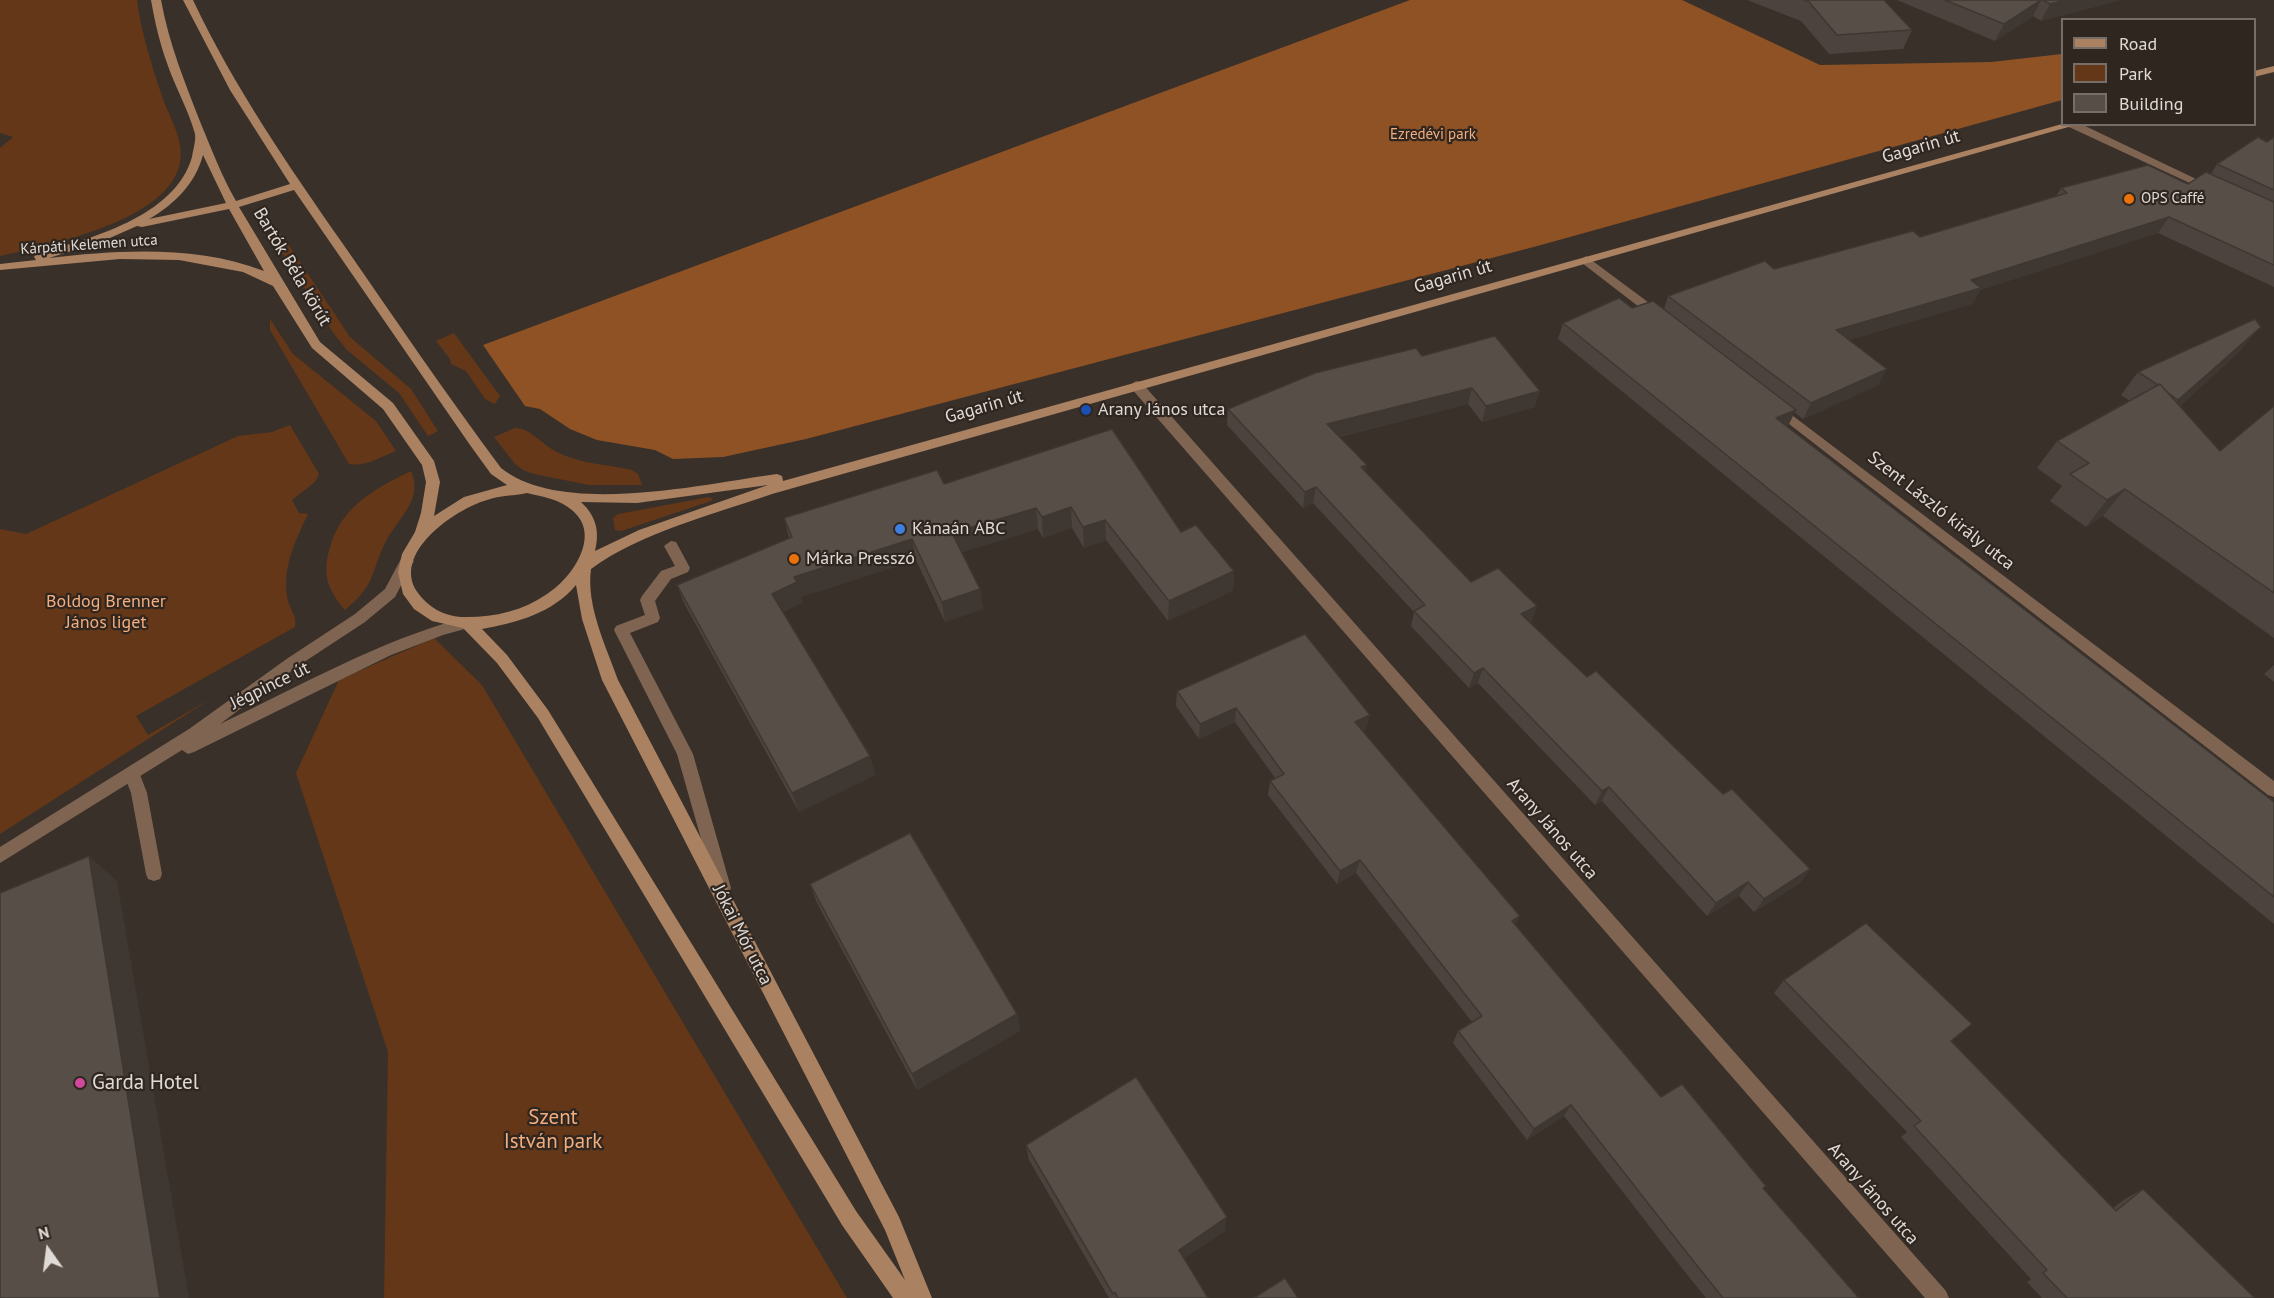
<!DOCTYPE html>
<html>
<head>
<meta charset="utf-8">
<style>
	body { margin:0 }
	#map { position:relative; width:2274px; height:1298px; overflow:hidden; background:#39302a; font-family:"PT Sans",sans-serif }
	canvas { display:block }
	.legend { position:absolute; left:2061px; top:18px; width:195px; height:108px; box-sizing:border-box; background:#2f2620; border:2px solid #766e69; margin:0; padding:8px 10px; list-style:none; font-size:18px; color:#e0dad6 }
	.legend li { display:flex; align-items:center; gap:12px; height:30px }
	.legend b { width:30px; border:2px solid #766e69 }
	.north { position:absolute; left:18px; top:1220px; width:60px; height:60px; -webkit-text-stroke:4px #2f2620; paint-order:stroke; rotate:346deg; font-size:16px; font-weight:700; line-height:24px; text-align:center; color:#e0dad6 }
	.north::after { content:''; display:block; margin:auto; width:21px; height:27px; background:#e0dad6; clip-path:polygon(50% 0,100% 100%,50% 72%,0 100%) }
</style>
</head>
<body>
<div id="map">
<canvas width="2274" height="1298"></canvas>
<ul class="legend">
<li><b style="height:8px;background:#aa8161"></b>Road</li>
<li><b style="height:16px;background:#633717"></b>Park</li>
<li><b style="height:16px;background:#584e48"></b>Building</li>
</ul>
<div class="north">N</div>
</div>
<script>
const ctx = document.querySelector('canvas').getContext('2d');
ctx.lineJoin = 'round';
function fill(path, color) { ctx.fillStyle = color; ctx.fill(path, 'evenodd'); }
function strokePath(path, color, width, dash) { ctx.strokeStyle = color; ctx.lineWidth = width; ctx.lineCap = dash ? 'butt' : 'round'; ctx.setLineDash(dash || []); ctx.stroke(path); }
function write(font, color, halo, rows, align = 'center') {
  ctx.font = font + ' "PT Sans",sans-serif'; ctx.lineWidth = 4.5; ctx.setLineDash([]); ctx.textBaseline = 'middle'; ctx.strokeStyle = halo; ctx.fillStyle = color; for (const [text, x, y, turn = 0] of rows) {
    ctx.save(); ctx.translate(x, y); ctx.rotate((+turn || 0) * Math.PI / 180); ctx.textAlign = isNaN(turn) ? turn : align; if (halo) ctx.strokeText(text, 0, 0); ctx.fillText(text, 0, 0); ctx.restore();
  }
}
fill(new Path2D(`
	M 0,0 L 137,0 C 141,31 151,63 161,93 C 166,110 177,127 180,145 C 193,217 49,245 0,256 L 0,148 L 13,137 L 0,133 Z
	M 279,234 L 282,235 L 350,337 L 411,389 L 438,431 L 428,436 L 399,393 L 347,350 L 334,334 L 275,242 L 274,238 Z
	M 270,319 L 293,354 L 376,421 L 396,451 C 381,457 365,467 349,464 L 270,330 Z
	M 454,333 L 500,396 L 495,404 L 485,399 L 466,371 L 451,364 L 450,359 L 436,341 Z
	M 290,425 L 319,474 L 315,482 L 292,500 L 299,513 L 308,514 C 295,541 281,570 288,601 C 291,611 297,616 295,627 L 136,716 L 148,735 L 212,698 L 0,834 L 0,529 L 26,534 L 238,436 L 272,432 Z
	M 515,428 C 530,428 542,444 555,451 C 579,464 606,464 632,470 L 638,474 L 642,485 L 589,485 L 534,474 L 523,470 L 515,464 L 494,437 Z
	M 411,471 C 424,500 397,519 385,543 C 370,575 376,584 345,610 C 327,589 322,574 330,547 C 342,506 374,489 411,471 Z
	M 709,497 L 713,499 L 711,501 L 621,531 L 615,530 L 613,518 L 618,514 Z
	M 434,638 L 482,685 L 847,1298 L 384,1298 L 388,1052 L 296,773 L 339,680 Z`), '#633717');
fill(new Path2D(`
	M 1410,0 L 1682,0 L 1820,65 L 1991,62 L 2062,54 L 2062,100 L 1541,245 L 806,439 L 723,457 L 673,459 L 655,450 L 597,440 L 570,429 L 540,409 L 525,406 L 483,345 Z`), '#8f5225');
fill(new Path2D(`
	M 133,770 L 139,772 L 147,793 L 162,874 L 160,879 L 154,881 L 148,879 L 146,874 L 131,793 L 125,777 L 127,772 Z`), '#7f6551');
fill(new Path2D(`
	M 2068,124 L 2081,124 L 2217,189 L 2215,191 L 2207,191 L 2069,127 Z
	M 1586,256 L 1664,314 L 1664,320 L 1656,320 L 1582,263 L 1580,260 Z
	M 1136,381 L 1141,382 L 1946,1291 L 1949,1298 L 1925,1298 L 1131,388 L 1130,385 Z
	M 1776,403 L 2274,781 L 2274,797 L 2268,795 L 1771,410 L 1770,407 L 1771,404 Z
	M 671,541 L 676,542 L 690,568 L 688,572 L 671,579 L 655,601 L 660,618 L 658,622 L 630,633 L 693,754 L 731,888 L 729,893 L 723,896 L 717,893 L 715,888 L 677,754 L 614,630 L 616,626 L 645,615 L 640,600 L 642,596 L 661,571 L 675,566 L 664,546 Z
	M 407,556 L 414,561 L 395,597 L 365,622 L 298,666 L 220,724 C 300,686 380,640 467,617 L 472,619 L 474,623 L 472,627 L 443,635 L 391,655 L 194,752 L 188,754 L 182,750 L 0,863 L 0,847 L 189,729 L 288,658 L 355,614 L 385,589 L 402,557 Z`), '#7f6551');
fill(new Path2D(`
	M 151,0 L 161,0 C 169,44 185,83 201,124 C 212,150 222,177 236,201 L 290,184 L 230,90 L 183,0 L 193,0 C 234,87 288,165 343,244 C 395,319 446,394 501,468 C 562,517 703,484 777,474 L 782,476 L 783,481 L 2062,124 L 2079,124 L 772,494 C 715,514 639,533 591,569 C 586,606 606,646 618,680 L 899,1217 L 932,1298 L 893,1298 L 842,1225 L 538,718 L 497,663 L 463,628 L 432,621 L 414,609 L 403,594 L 398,572 L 402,554 L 415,532 L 421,513 L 426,482 L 422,465 L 383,409 L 312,348 L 273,286 L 243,272 L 179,260 L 120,259 L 0,270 L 0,264 L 36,260 L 34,257 L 36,254 C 89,239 175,217 192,157 C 193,150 196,141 195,134 C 189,111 176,89 168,66 C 160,44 155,23 151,0 ZM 203,155 L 226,203 L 149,219 C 175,204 195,184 203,155 ZM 294,190 L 470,445 L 491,474 L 507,485 L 464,497 L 434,516 L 440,482 L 434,461 L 393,403 L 320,342 L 239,207 ZM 229,209 L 264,271 C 196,245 120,250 49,258 L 103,241 L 137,226 L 142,227 ZM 768,485 L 639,530 L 595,551 C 600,531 596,516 581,502 L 637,503 ZM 527,493 C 543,497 560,499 573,511 C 602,536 571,579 547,594 C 521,612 491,618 461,617 C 444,616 428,607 418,593 C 390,554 455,509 487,500 C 500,495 514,496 527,493 ZM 576,585 L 582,619 L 602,680 L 885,1230 L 905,1280 L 856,1211 L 548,710 L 507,655 L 482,629 C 516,623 553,613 576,585 Z
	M 2274,66 L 2274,72 L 2254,77 L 2254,71 Z`), '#aa8161');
fill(new Path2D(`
	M 1747,0 L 1884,0 L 1912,30 L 1903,49 L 1829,54 L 1801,21 Z
	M 1897,0 L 2121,0 L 2041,21 L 2033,16 L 1995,41 Z
	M 2274,137 L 2274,287 L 2158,233 L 1980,290 L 1972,304 L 1849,340 L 1879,385 L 1803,419 L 1794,412 L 1788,426 L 1786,426 L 2274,802 L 2274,924 L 1558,339 L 1563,323 L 1632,308 L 1664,309 L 1668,296 L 1774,269 L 1920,237 L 2056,196 L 2061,188 L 2188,184 L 2211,174 L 2217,164 L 2267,142 Z
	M 2242,349 L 2180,406 L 2220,451 L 2274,406 L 2274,638 L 2103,516 L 2086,527 L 2050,501 L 2062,486 L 2037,468 L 2057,441 L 2130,401 L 2121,395 L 2138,372 Z
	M 1422,356 L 1535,407 L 1482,422 L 1468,404 L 1339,437 L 1367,465 L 1365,472 L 1471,582 L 1532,621 L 1530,622 L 1587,677 L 1810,869 L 1800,883 L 1754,912 L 1739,896 L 1707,916 L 1602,801 L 1595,805 L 1478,683 L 1469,688 L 1411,626 L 1414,612 L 1313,503 L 1303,508 L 1227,425 L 1228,409 Z
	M 1112,429 L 1181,532 L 1234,571 L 1233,591 L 1168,621 L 1106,540 L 1084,548 L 1072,528 L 1043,538 L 1038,529 L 962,552 L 980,589 L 983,609 L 945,622 L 916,560 L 801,597 L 803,602 L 783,612 L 870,756 L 875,775 L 799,812 L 685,605 L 677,585 L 789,538 L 784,518 L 944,484 Z
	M 2274,665 L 2274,682 L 2264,674 Z
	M 1177,691 L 1366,730 L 1363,731 L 1516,926 L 1661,1097 L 1763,1189 L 1859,1298 L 1706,1298 L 1681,1267 L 1564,1116 L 1527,1140 L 1453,1043 L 1458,1031 L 1472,1022 L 1356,873 L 1337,884 L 1268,795 L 1270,781 L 1275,778 L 1235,722 L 1199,739 L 1176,706 Z
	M 810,884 L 1017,1014 L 1020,1031 L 917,1090 L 817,903 Z
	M 1784,980 L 1958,1036 L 1952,1041 L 2113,1208 L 2125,1199 L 2143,1189 L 2255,1298 L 2042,1298 L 2027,1282 L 2031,1279 L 1901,1137 L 1907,1132 L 1774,993 Z
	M 1026,1145 L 1225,1231 L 1184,1258 L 1208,1298 L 1109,1298 L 1029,1160 Z`), '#4c433e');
fill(new Path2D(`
	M 2041,0 L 2033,16 L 1995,41 L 2004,24 Z
	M 2066,0 L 2121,0 L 2041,21 L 2050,4 Z
	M 2169,217 L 2158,233 L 1980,290 L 1972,304 L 1828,346 L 1836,330 L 1971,280 Z
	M 2261,327 L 2242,349 L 2161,423 L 2178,400 Z
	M 1887,369 L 1879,385 L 1803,419 L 1811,403 Z
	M 1472,388 L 1468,404 L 1325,440 L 1327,424 Z
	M 1540,391 L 1535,407 L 1482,422 L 1486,406 Z
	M 1796,410 L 1788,426 L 1768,434 L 1776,418 Z
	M 1367,465 L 1364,480 L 1361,467 Z
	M 1316,487 L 1313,503 L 1303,508 L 1305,492 Z
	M 2125,489 L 2103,516 L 2086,527 L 2107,500 Z
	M 1071,507 L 1072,528 L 1043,538 L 1042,517 Z
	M 1036,508 L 1038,529 L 955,554 L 952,533 Z
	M 1105,520 L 1106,540 L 1084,548 L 1083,527 Z
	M 912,539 L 916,560 L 801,597 L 803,602 L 778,614 L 772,594 L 794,577 Z
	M 1234,571 L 1233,591 L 1168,621 L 1169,601 Z
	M 980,589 L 983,609 L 945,622 L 942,602 Z
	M 1537,606 L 1532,621 L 1516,629 L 1521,614 Z
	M 1483,668 L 1478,683 L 1469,688 L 1474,673 Z
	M 1236,708 L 1235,722 L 1199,739 L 1200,724 Z
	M 1370,715 L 1366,730 L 1352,737 L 1355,722 Z
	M 870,756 L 875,775 L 799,812 L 792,793 Z
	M 1609,787 L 1602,801 L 1595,805 L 1602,791 Z
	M 89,856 L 117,881 L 189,1298 L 160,1298 Z
	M 1360,860 L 1356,873 L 1337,884 L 1340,871 Z
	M 1810,869 L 1800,883 L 1754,912 L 1764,899 Z
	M 1748,882 L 1739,896 L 1707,916 L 1716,903 Z
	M 1520,916 L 1514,929 L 1512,921 Z
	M 1017,1014 L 1020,1031 L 917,1090 L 912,1074 Z
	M 1571,1105 L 1564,1116 L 1527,1140 L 1534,1129 Z
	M 1227,1217 L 1225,1231 L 1178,1262 L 1179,1250 Z`), '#3e3732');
const building = new Path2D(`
	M 1804,0 L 1884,0 L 1912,30 L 1837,35 L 1809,2 Z
	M 1945,0 L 2041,0 L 2004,24 Z
	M 2043,0 L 2066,0 L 2050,4 Z
	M 2258,137 L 2267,142 L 2274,137 L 2274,190 L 2217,164 Z
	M 2148,165 L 2188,184 L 2206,172 L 2274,202 L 2274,265 L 2169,217 L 1971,280 L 1981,288 L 1836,330 L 1887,369 L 1811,403 L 1668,296 L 1765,261 L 1774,269 L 1913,231 L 1920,237 L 2067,193 L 2061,188 Z
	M 1619,298 L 1632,308 L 1653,301 L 1796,410 L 1776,418 L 2274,802 L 2274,897 L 1563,323 Z
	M 2255,319 L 2261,327 L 2178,400 L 2167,392 L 2160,384 L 2158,385 L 2138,372 Z
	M 1495,336 L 1540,391 L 1486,406 L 1472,388 L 1327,424 L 1367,465 L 1361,467 L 1471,582 L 1498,568 L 1537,606 L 1521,614 L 1587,677 L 1596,671 L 1723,794 L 1732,789 L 1810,869 L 1764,899 L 1748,882 L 1716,903 L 1609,787 L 1602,791 L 1483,668 L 1474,673 L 1414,611 L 1425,605 L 1316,487 L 1305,492 L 1228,409 L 1315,373 L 1416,348 L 1422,356 Z
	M 2160,384 L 2220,451 L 2274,406 L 2274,593 L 2125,489 L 2107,500 L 2070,474 L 2089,463 L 2057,441 Z
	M 1112,429 L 1181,532 L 1196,525 L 1234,571 L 1169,601 L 1105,520 L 1083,527 L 1071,507 L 1042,517 L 1036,508 L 952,533 L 980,589 L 942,602 L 912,539 L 794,577 L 797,582 L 772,594 L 870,756 L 792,793 L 677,585 L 792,537 L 784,518 L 937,470 L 944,484 Z
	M 1305,634 L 1370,715 L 1355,722 L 1520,916 L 1512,921 L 1661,1097 L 1682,1084 L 1766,1186 L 1763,1188 L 1859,1298 L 1723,1298 L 1691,1258 L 1571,1105 L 1534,1129 L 1458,1031 L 1482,1016 L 1360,860 L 1340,871 L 1270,781 L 1284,774 L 1236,708 L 1200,724 L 1177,691 Z
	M 910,833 L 1017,1014 L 912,1074 L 810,884 Z
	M 89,856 L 160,1298 L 0,1298 L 0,893 Z
	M 1866,923 L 1972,1024 L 1951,1041 L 2116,1211 L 2143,1189 L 2255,1298 L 2067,1298 L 2043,1273 L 2047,1270 L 1914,1126 L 1921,1121 L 1784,980 Z
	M 1136,1077 L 1227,1217 L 1179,1250 L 1208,1298 L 1118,1298 L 1115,1292 L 1113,1294 L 1026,1145 Z
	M 1285,1278 L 1298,1298 L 1254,1298 Z`);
fill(building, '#584e48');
strokePath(building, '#3e3732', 1.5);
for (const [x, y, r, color] of [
	[2129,199,6,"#e8710a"],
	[1086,410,6,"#1a4fb4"],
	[900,529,6,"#3f7fe0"],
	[794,559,6,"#e8710a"],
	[80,1083,6,"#d1479c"]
]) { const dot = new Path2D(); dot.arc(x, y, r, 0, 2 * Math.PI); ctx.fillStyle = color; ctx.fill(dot); strokePath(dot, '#2f2620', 2); }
write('15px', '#f4ad7d', '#2f2620', [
	["Ezredévi park",1433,135]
]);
write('15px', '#e0dad6', '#2f2620', [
	["OPS Caffé",2141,199]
], 'left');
write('15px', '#e0dad6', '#2f2620', [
	["Kárpáti Kelemen utca",89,245,-4]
]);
write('18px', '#e0dad6', '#2f2620', [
	["Gagarin út",1921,147,-16],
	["Bartók Béla körút",292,267,59],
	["Gagarin út",1453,277,-16],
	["Gagarin út",984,407,-16],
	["Szent László király utca",1941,511,38],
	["Jégpince út",270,686,-26],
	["Arany János utca",1552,829,49],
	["Jókai Mór utca",742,935,63],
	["Arany János utca",1873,1194,49]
]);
write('18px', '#e0dad6', '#2f2620', [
	["Arany János utca",1098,410],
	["Kánaán ABC",912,529],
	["Márka Presszó",806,559]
], 'left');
write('18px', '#f4ad7d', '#2f2620', [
	["Boldog Brenner",106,602],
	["János liget",106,623]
]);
write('21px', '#e0dad6', '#2f2620', [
	["Garda Hotel",92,1083]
], 'left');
write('21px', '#f4ad7d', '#2f2620', [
	["Szent",553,1118],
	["István park",553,1142]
]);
</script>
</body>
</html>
